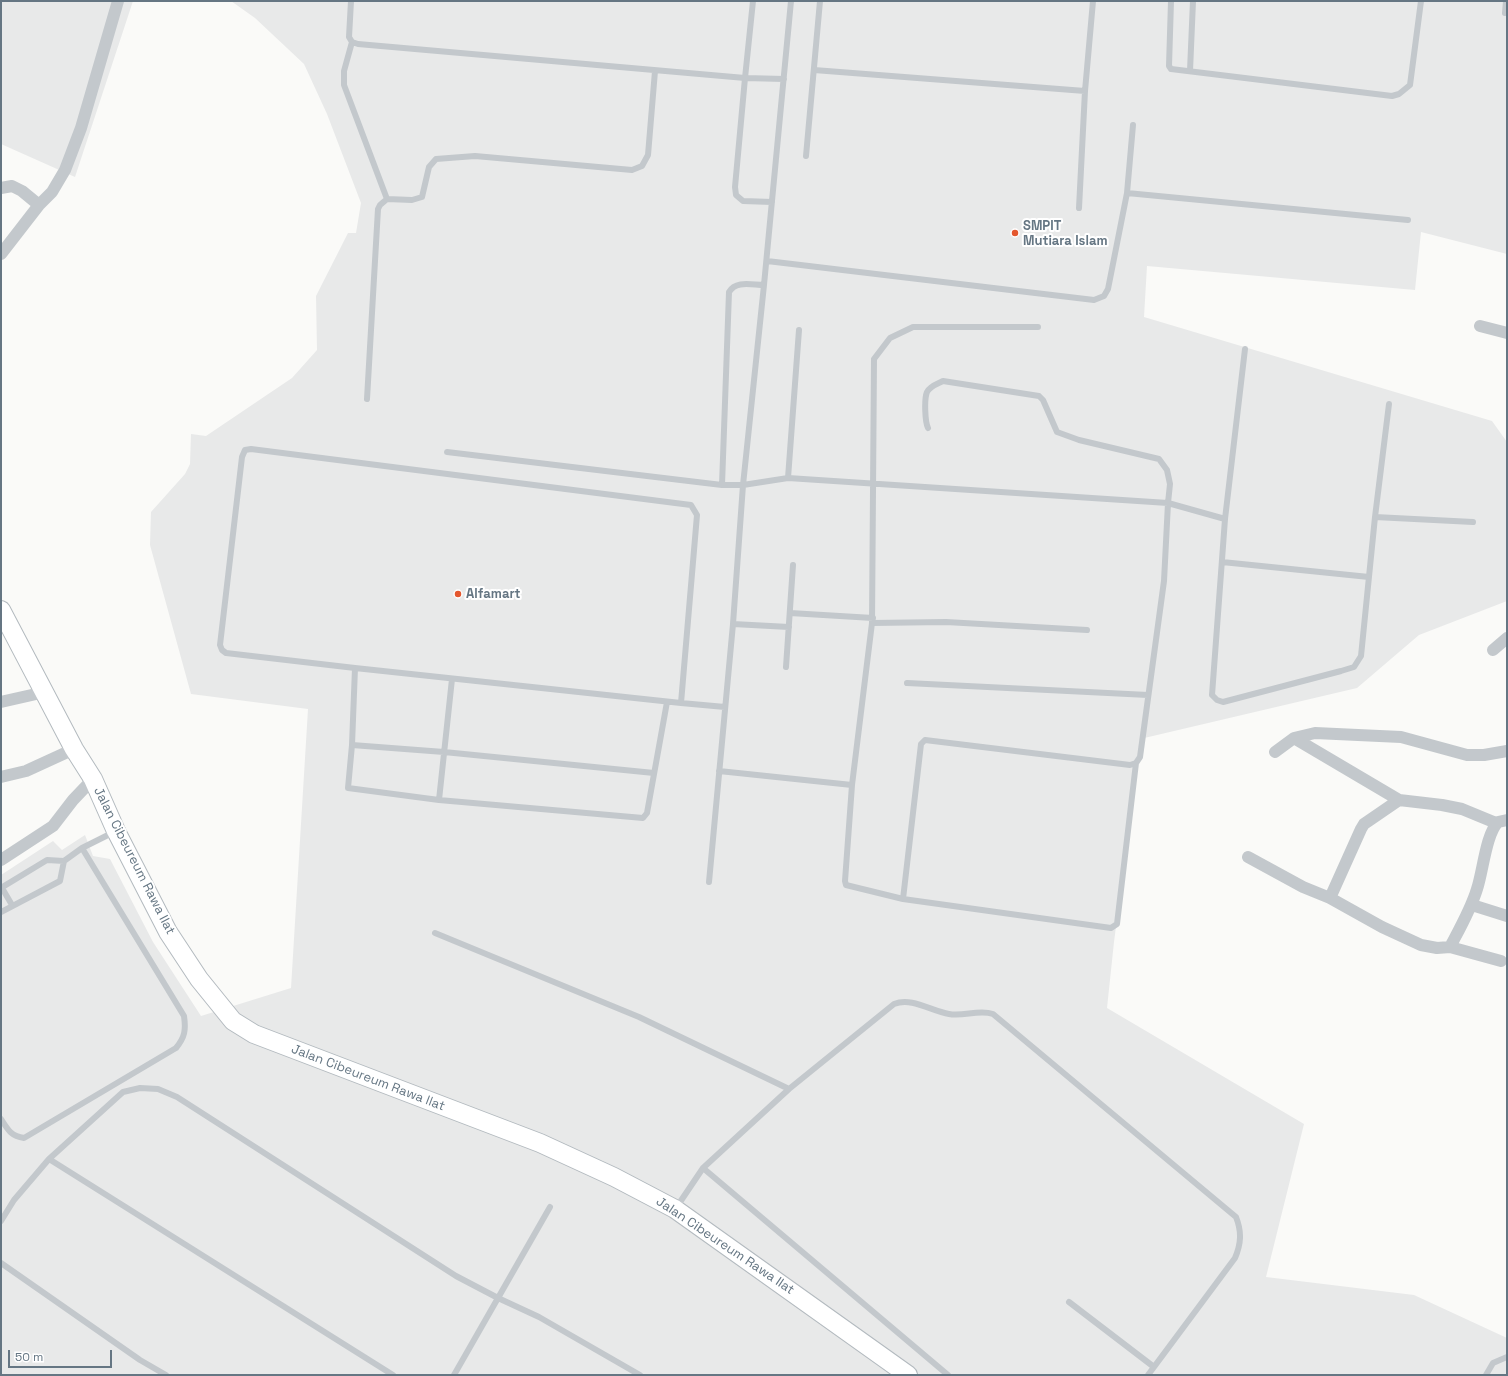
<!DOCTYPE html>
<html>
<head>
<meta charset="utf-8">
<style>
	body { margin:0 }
	#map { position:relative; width:1508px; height:1376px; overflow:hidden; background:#fafaf8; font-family:"Space Grotesk",sans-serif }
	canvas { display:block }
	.frame { position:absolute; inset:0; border:2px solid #657683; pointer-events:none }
	.scale { position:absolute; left:8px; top:1350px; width:104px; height:18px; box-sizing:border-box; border:2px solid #657683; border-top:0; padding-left:5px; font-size:12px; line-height:14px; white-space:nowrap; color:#657683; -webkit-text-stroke:3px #fff; paint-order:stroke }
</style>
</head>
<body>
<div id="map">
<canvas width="1508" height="1376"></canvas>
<div class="frame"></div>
<div class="scale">50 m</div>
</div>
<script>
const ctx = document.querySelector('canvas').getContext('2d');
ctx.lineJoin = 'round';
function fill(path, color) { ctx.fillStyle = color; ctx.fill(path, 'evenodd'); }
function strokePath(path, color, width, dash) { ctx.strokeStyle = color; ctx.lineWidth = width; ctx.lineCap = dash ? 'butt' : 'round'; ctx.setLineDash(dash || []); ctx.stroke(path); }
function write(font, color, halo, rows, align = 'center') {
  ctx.font = font + ' "Space Grotesk",sans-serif'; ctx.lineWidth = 4; ctx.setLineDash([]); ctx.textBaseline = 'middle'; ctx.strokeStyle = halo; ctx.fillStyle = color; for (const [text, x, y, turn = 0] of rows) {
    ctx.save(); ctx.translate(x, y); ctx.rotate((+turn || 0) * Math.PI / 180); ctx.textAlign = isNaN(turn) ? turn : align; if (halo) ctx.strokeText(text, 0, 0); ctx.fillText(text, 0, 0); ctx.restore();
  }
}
fill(new Path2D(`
	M 1,1 L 133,1 L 75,177 L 1,144 Z
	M 231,1 L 1507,1 L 1507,254 L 1421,232 L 1415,290 L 1147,266 L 1144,317 L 1492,421 L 1507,442 L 1507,601 L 1419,635 L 1357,688 L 1140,739 L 1114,942 L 1107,1008 L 1304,1124 L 1266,1277 L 1414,1295 L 1507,1338 L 1507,1375 L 1,1375 L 1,875 L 53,841 L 62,850 L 85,835 L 93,856 L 110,859 L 153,942 L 201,1016 L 291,988 L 308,709 L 191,694 L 150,545 L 151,512 L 185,474 L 190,464 L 191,434 L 206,436 L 292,378 L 317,350 L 316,296 L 348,233 L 356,233 L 361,203 L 327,114 L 304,64 L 255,18 Z`), '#e8e9e9');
const secondary = new Path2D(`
	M 1,610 L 74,749 L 93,779 L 116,831 L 168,932 L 199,979 L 233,1021 L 254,1034 L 540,1143 L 614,1177 L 675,1209 L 908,1375`);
strokePath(secondary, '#b3babf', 20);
strokePath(new Path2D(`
	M 351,1 L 349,37 L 352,42 L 358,44 L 745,78 L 735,187 L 736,195 L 743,201 L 772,202
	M 753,1 L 745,78 L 784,79
	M 1171,1 L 1169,66 L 1171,69 L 1392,96 L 1399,94 L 1410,85 L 1421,1
	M 1505,13 L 1506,1
	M 352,42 L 344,71 L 344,85 L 387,199 L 412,200 L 422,197 L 429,167 L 436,159 L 475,156 L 632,170 L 642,166 L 648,155 L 655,71
	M 814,70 L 1085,91
	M 1190,71 L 1193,1
	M 806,156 L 820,1
	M 1127,193 L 1133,125
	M 1079,208 L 1085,91 L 1093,1
	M 767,261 L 1094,300 L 1104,296 L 1108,289 L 1127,193 L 1408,220
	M 1038,327 L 913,327 L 890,338 L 874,359 L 872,623 L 852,785 L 845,881 L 846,885 L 903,899 L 1111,928 L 1117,924 L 1136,763
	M 1245,349 L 1225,519 L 1212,695 L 1217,700 L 1223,702 L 1341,671 L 1354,667 L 1361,656 L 1375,517 L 1389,404
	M 367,399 L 378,209 L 380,205 L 387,199
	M 928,428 C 925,422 924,399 927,392 C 930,386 937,384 943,381 L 1039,396 L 1043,400 L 1057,432 L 1079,440 L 1159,459 L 1167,470 L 1170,484 L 1168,503 L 1225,519
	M 447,452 L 722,485 L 743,485 L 788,478 L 1168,503 L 1164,581 L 1140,757 L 1136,763 L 1130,765 L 925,740 L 921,744 L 903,899
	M 788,478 L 799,330
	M 722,485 L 729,292 C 736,280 752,285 764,285
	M 1375,517 L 1473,522
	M 1222,562 L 1369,577
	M 790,613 L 873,618
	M 872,623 L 946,622 L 1087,630
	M 733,624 L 789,627
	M 786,667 L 793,565
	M 355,668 L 352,745 L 348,788 L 439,800 L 643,818 L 647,813 L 667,702
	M 907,683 L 1148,695
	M 681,703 L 697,515 L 691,505 L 251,449 L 245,450 L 242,457 L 220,645 L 222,650 L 226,653 L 355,668 L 681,703 L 725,707
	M 352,745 L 444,752 L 654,773
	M 719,771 L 852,785
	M 439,800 L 452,679
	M 82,848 L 114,832
	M 709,882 L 733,624 L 743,485 L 764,285 L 791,1
	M 1,888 L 47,860 L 64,861 L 82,848 L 184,1016 C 186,1030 185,1037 176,1048 L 24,1138 C 11,1136 8,1130 1,1119
	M 2,888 L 12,905
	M 1,912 L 60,881 L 64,861
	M 435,933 L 639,1017 L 789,1089
	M 49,1159 L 393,1375
	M 703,1168 L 948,1375
	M 676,1208 L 703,1168 L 789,1089 L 894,1004 C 912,997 931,1011 949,1014 C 963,1017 979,1009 993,1014 L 1236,1217 C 1242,1232 1241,1244 1235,1258 L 1148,1375
	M 1,1221 L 14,1200 L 49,1159 L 123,1092 L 140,1088 L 158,1089 L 177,1097 L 456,1276 L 498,1298 L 550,1207
	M 1,1263 L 140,1360 L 166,1375
	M 1069,1302 L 1154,1367
	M 454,1375 L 498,1298 L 539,1317 L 640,1375
	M 1486,1375 L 1493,1363 L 1507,1357`), '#c3c8cc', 6);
strokePath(new Path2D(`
	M 1,188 L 12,186 L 22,191 L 39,205
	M 1,254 L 39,205 L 52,192 L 65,170 L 81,128 L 118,1
	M 1480,326 L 1507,333
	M 1493,650 L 1507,638
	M 1,702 L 45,692
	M 1294,738 L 1399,800 L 1442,805 L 1462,809 L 1496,823
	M 1275,752 L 1294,738 L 1315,733 L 1401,737 L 1467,755 L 1484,755 L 1507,751
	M 1,777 L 26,771 L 74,749
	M 1248,857 L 1303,887 L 1330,898 L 1382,927 L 1421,945 L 1437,948 L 1450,947 L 1501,961
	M 1,860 L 53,826 L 73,800 L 93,779
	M 1330,898 L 1361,829 L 1364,824 L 1399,800
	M 1472,905 L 1507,916
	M 1450,947 C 1460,928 1471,909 1477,889 C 1483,871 1486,834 1498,822 L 1507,820`), '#c3c8cc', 12);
strokePath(secondary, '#fff', 18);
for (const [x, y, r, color] of [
	[1015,233,4,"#e4572e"],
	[458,594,4,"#e4572e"]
]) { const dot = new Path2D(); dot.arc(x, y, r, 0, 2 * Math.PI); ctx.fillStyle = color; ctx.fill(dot); strokePath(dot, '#fff', 1.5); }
write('bold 13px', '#657683', '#fff', [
	["SMPIT",1023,226],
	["Mutiara Islam",1023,241],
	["Alfamart",466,594]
], 'left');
write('13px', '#657683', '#fff', [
	["Jalan Cibeureum Rawa Ilat",134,861,63],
	["Jalan Cibeureum Rawa Ilat",368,1078,21],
	["Jalan Cibeureum Rawa Ilat",725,1246,34]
]);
</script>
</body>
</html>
